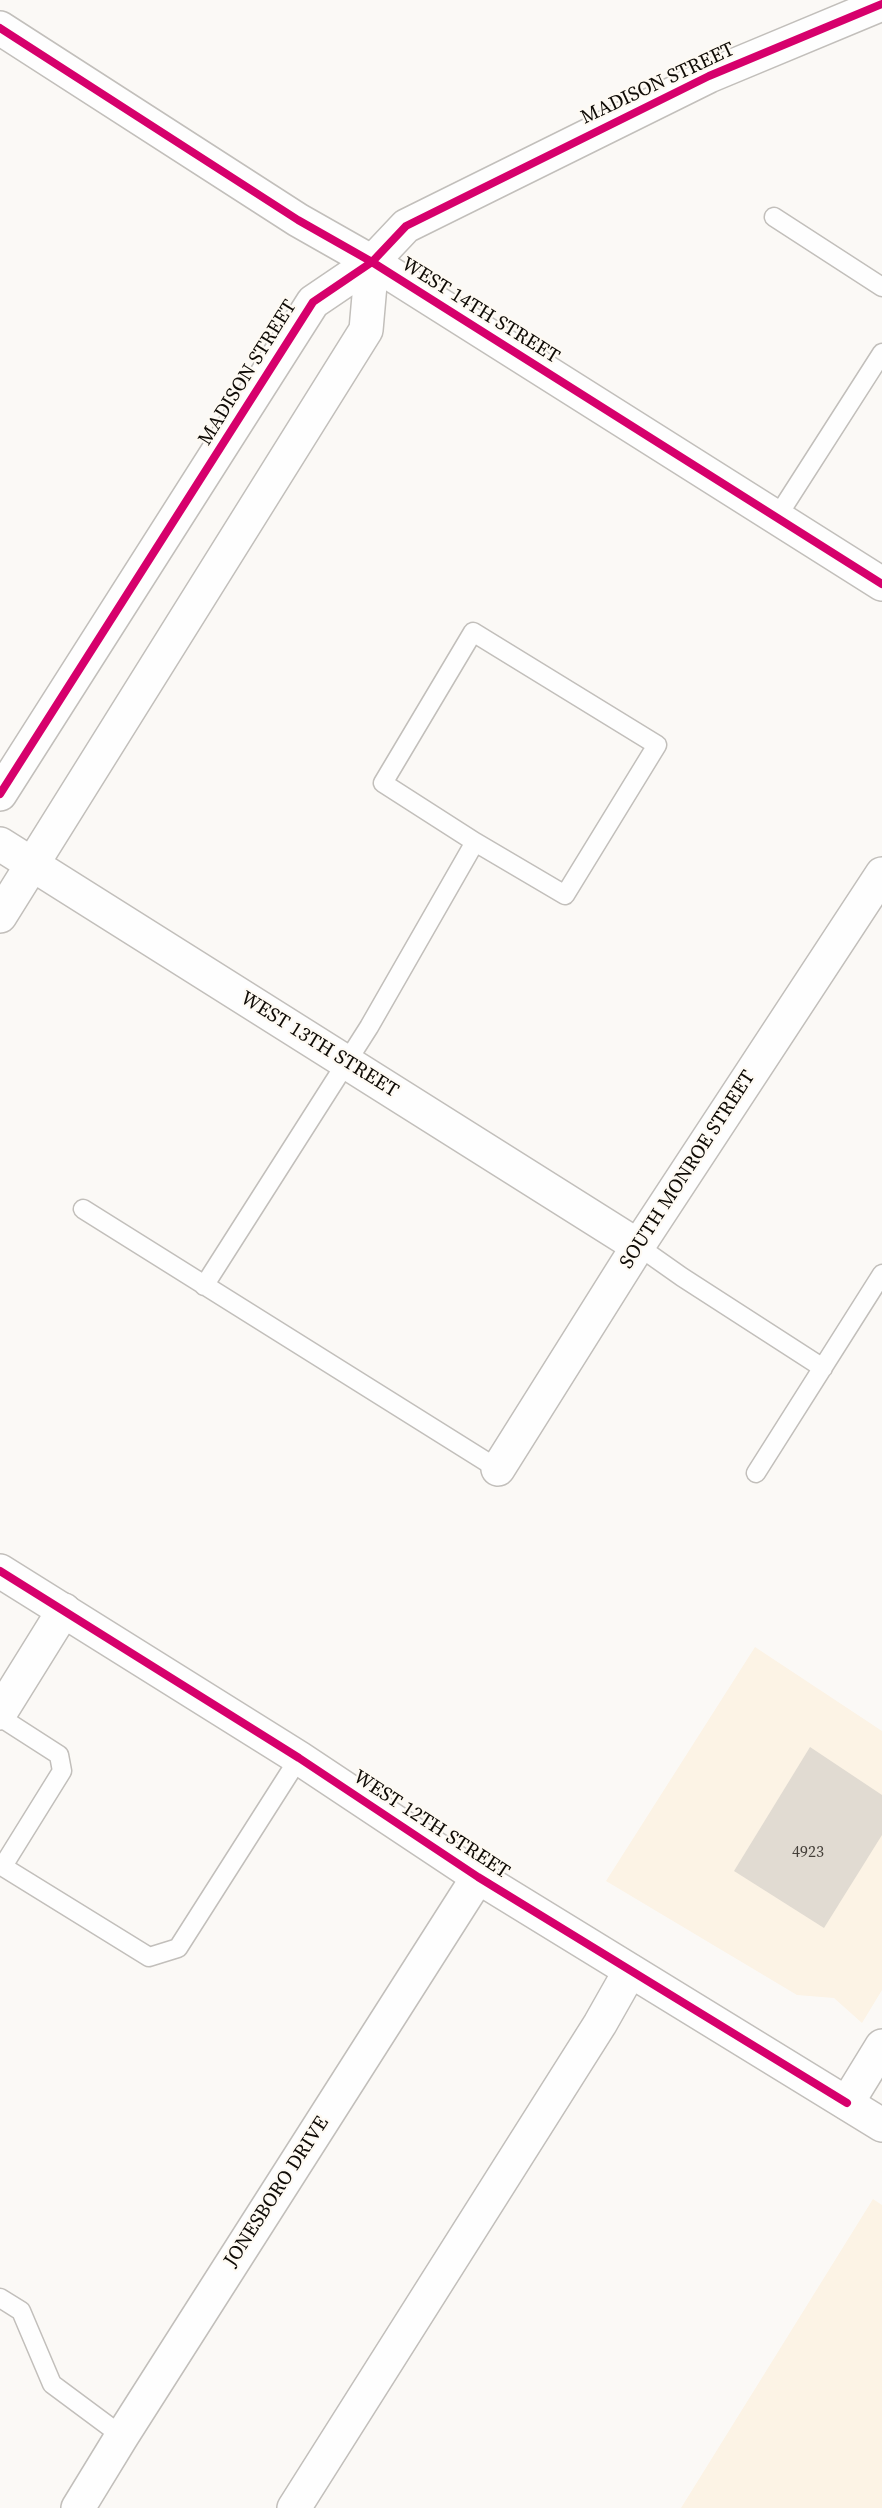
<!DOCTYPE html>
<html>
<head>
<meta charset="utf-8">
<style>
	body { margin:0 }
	canvas { display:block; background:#fbf9f6 }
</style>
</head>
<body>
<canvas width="882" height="2508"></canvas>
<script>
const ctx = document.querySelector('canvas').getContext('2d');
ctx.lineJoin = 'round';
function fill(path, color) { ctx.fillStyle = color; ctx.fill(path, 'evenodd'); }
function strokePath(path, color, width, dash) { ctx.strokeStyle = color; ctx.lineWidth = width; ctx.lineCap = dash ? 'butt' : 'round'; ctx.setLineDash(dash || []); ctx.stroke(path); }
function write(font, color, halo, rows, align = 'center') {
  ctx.font = font + ' "Source Serif 4",serif'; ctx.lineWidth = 4.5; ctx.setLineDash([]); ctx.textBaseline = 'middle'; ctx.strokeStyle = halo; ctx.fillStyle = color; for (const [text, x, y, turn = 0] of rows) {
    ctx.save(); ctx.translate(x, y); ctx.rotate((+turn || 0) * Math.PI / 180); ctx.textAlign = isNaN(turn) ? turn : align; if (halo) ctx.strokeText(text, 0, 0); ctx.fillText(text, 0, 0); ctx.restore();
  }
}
fill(new Path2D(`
	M 755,1647 L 882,1731 L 882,1990 L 862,2023 L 834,1998 L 797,1995 L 606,1881 Z
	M 873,2199 L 882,2205 L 882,2508 L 681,2508 Z`), '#fcf3e5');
fill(new Path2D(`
	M 810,1747 L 882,1795 L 882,1835 L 824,1928 L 734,1871 Z`), '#e1dbd2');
const service = new Path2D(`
	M 774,217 L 882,287
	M 777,517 L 882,353
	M 83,1209 L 498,1469
	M 638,1246 L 682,1277 L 823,1368
	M 204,1286 L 369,1027 L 475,842 L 565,895 L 657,745 L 473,632 L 383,783 L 475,842
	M 756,1473 L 882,1274
	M 0,1717 L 59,1755 L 62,1771 L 3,1866
	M 0,1865 L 149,1957 L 178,1948 L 299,1758
	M 0,2298 L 21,2311 L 52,2384 L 122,2436`);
const minor = new Path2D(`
	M 0,28 L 298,220 L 372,262 L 882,584
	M 0,794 L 313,302 L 372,262 L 406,226 L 709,76 L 882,4
	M 0,844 L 638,1246
	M 0,916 L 366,330 L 372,262
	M 498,1469 L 638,1246 L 882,874
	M 0,1713 L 64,1610
	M 847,2103 L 882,2046`);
const tertiary = new Path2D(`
	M 78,2508 L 122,2436 L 478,1877
	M 294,2508 L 600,2024 L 630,1971`);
const secondary = new Path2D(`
	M 0,1571 L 299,1758 L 478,1877 L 882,2125`);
strokePath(service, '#c2bfbb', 21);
strokePath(minor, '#c2bfbb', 36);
strokePath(tertiary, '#c2bfbb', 36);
strokePath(secondary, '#c2bfbb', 36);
strokePath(service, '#fefefe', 18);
strokePath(minor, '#fefefe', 33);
strokePath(tertiary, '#fefefe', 33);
strokePath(secondary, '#fefefe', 33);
strokePath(new Path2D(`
	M 0,28 L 298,220 L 372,262 L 882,584
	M 0,794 L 313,302 L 372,262 L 406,226 L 709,76 L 882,4
	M 0,1571 L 299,1758 L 478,1877 L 847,2103`), '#d6006c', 8);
write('16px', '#443f39', null, [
	["4923",808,1853]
]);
write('20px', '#0f0b06', '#fefaf3', [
	["MADISON STREET",658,84,-25],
	["WEST 14TH STREET",480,311,32],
	["MADISON STREET",248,373,-58],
	["WEST 13TH STREET",319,1045,32],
	["SOUTH MONROE STREET",688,1170,-57],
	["WEST 12TH STREET",431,1825,33],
	["JONESBORO DRIVE",277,2192,-57]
]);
</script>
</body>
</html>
